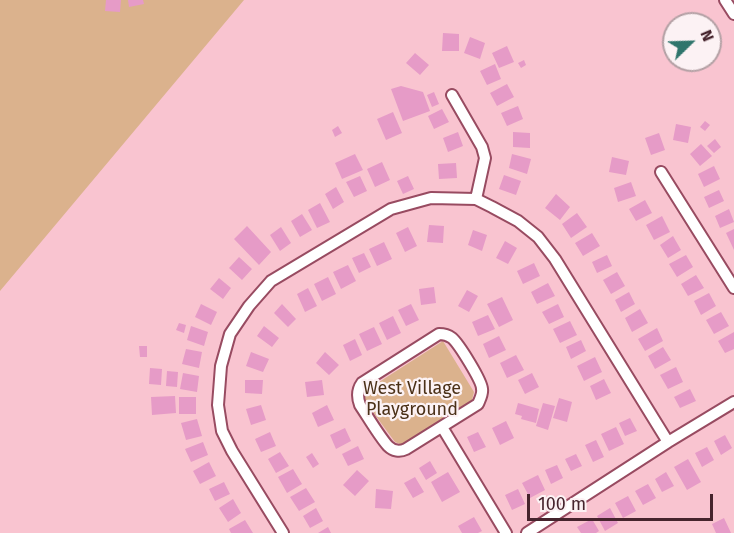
<!DOCTYPE html>
<html>
<head>
<meta charset="utf-8">
<style>
	body { margin:0 }
	#map { position:relative; width:734px; height:533px; overflow:hidden; background:#f9c4d0; font-family:"Fira Sans",sans-serif }
	canvas { display:block }
	.north { position:absolute; left:662px; top:12px; width:60px; height:60px; box-sizing:border-box; background:#fcf2f4; border:2px solid #b3a0a4; border-radius:50%; rotate:67deg; font-size:16px; font-weight:700; line-height:24px; text-align:center; color:#46242d }
	.north::after { content:''; display:block; margin:auto; width:21px; height:27px; background:#2f756c; clip-path:polygon(50% 0,100% 100%,50% 72%,0 100%) }
	.scale { position:absolute; left:527px; top:494px; width:186px; height:27px; box-sizing:border-box; border:3px solid #46242d; border-top:0; padding-left:8px; font-size:18px; line-height:21px; white-space:nowrap; color:#46242d; -webkit-text-stroke:4px #fcf2f4; paint-order:stroke }
</style>
</head>
<body>
<div id="map">
<canvas width="734" height="533"></canvas>
<div class="north">N</div>
<div class="scale">100 m</div>
</div>
<script>
const ctx = document.querySelector('canvas').getContext('2d');
ctx.lineJoin = 'round';
function fill(path, color) { ctx.fillStyle = color; ctx.fill(path, 'evenodd'); }
function strokePath(path, color, width, dash) { ctx.strokeStyle = color; ctx.lineWidth = width; ctx.lineCap = dash ? 'butt' : 'round'; ctx.setLineDash(dash || []); ctx.stroke(path); }
function write(font, color, halo, rows, align = 'center') {
  ctx.font = font + ' "Fira Sans",sans-serif'; ctx.lineWidth = 4.5; ctx.setLineDash([]); ctx.textBaseline = 'middle'; ctx.strokeStyle = halo; ctx.fillStyle = color; for (const [text, x, y, turn = 0] of rows) {
    ctx.save(); ctx.translate(x, y); ctx.rotate((+turn || 0) * Math.PI / 180); ctx.textAlign = isNaN(turn) ? turn : align; if (halo) ctx.strokeText(text, 0, 0); ctx.fillText(text, 0, 0); ctx.restore();
  }
}
fill(new Path2D(`
	M 0,0 L 244,0 L 0,291 Z
	M 443,341 L 474,392 L 472,400 L 402,445 L 395,442 L 364,400 L 365,391 Z`), '#dbb28d');
fill(new Path2D(`
	M 106,0 L 121,0 L 120,12 L 105,11 Z
	M 128,0 L 143,0 L 144,4 L 129,7 Z
	M 443,33 L 459,34 L 459,51 L 442,51 Z
	M 470,37 L 485,43 L 480,59 L 464,53 Z
	M 507,46 L 514,62 L 499,68 L 492,53 Z
	M 415,53 L 429,65 L 420,75 L 406,63 Z
	M 524,60 L 526,65 L 521,68 L 518,63 Z
	M 495,64 L 501,79 L 487,85 L 480,71 Z
	M 507,84 L 514,97 L 497,106 L 490,93 Z
	M 401,86 L 423,92 L 430,111 L 403,121 L 391,89 Z
	M 434,92 L 439,104 L 432,107 L 427,95 Z
	M 518,106 L 523,119 L 507,126 L 501,113 Z
	M 442,109 L 449,122 L 434,129 L 428,116 Z
	M 393,112 L 402,133 L 386,140 L 377,119 Z
	M 705,121 L 710,125 L 705,131 L 700,127 Z
	M 676,124 L 691,127 L 688,143 L 673,140 Z
	M 338,126 L 342,133 L 335,137 L 332,130 Z
	M 458,132 L 463,146 L 448,152 L 443,138 Z
	M 513,132 L 530,133 L 530,148 L 513,147 Z
	M 659,133 L 665,150 L 651,155 L 645,138 Z
	M 715,139 L 721,147 L 714,153 L 707,146 Z
	M 701,144 L 712,156 L 700,166 L 690,154 Z
	M 355,154 L 363,170 L 342,179 L 335,163 Z
	M 512,154 L 531,159 L 527,174 L 509,168 Z
	M 612,157 L 629,161 L 626,175 L 609,172 Z
	M 382,162 L 390,180 L 375,187 L 367,169 Z
	M 456,163 L 457,178 L 439,179 L 438,164 Z
	M 714,166 L 720,179 L 704,187 L 698,174 Z
	M 504,175 L 521,181 L 516,195 L 499,189 Z
	M 360,176 L 367,191 L 354,197 L 346,182 Z
	M 408,176 L 414,189 L 403,194 L 397,181 Z
	M 631,182 L 636,196 L 618,202 L 614,188 Z
	M 336,187 L 344,202 L 333,209 L 325,194 Z
	M 719,190 L 724,201 L 709,208 L 704,197 Z
	M 556,194 L 570,207 L 560,220 L 545,208 Z
	M 645,200 L 652,213 L 636,221 L 629,209 Z
	M 320,203 L 330,222 L 317,228 L 308,210 Z
	M 729,209 L 734,222 L 720,228 L 715,216 Z
	M 577,213 L 587,227 L 571,238 L 562,224 Z
	M 302,214 L 312,230 L 300,237 L 291,221 Z
	M 662,216 L 670,232 L 654,240 L 646,225 Z
	M 429,225 L 444,226 L 443,243 L 427,242 Z
	M 247,226 L 271,252 L 259,265 L 234,239 Z
	M 281,227 L 291,243 L 280,251 L 270,235 Z
	M 408,227 L 417,246 L 405,252 L 396,233 Z
	M 734,229 L 734,250 L 726,233 Z
	M 473,230 L 487,235 L 482,251 L 468,245 Z
	M 592,233 L 600,246 L 583,256 L 575,243 Z
	M 673,236 L 681,250 L 668,258 L 660,245 Z
	M 505,241 L 517,248 L 508,264 L 496,258 Z
	M 384,242 L 392,259 L 377,266 L 369,249 Z
	M 364,253 L 371,267 L 359,273 L 352,258 Z
	M 607,255 L 612,266 L 597,273 L 592,262 Z
	M 686,255 L 693,267 L 677,277 L 669,264 Z
	M 239,257 L 252,269 L 242,280 L 229,268 Z
	M 534,263 L 540,276 L 523,284 L 517,271 Z
	M 348,265 L 356,281 L 341,289 L 333,272 Z
	M 617,272 L 625,286 L 611,294 L 603,280 Z
	M 696,275 L 704,288 L 688,296 L 681,284 Z
	M 328,277 L 336,294 L 322,301 L 314,284 Z
	M 219,278 L 231,288 L 223,299 L 210,289 Z
	M 548,283 L 555,296 L 537,304 L 531,292 Z
	M 434,287 L 436,303 L 421,305 L 419,289 Z
	M 308,288 L 317,306 L 305,312 L 297,294 Z
	M 467,290 L 478,296 L 469,312 L 458,306 Z
	M 629,292 L 635,304 L 621,312 L 615,300 Z
	M 709,293 L 716,306 L 701,315 L 694,301 Z
	M 502,297 L 513,320 L 499,327 L 487,304 Z
	M 201,304 L 217,312 L 211,325 L 195,317 Z
	M 282,304 L 296,319 L 288,327 L 274,313 Z
	M 411,304 L 419,320 L 406,326 L 398,310 Z
	M 558,304 L 564,317 L 549,324 L 542,312 Z
	M 640,309 L 648,323 L 632,332 L 625,318 Z
	M 721,312 L 729,326 L 714,334 L 706,320 Z
	M 488,315 L 495,329 L 478,336 L 472,322 Z
	M 393,316 L 401,333 L 387,340 L 379,323 Z
	M 570,321 L 577,335 L 560,343 L 553,329 Z
	M 179,323 L 186,325 L 184,333 L 176,330 Z
	M 191,326 L 208,332 L 204,346 L 187,340 Z
	M 264,326 L 279,338 L 272,347 L 257,336 Z
	M 374,327 L 382,344 L 367,351 L 359,334 Z
	M 657,328 L 663,341 L 645,351 L 638,339 Z
	M 734,332 L 734,349 L 725,353 L 718,341 Z
	M 499,336 L 506,350 L 489,358 L 483,344 Z
	M 355,339 L 362,355 L 350,361 L 343,345 Z
	M 581,340 L 586,351 L 571,359 L 566,347 Z
	M 139,346 L 147,346 L 147,357 L 140,357 Z
	M 663,347 L 671,360 L 655,369 L 648,356 Z
	M 186,349 L 202,352 L 199,368 L 182,364 Z
	M 251,352 L 269,359 L 263,372 L 246,366 Z
	M 325,352 L 339,365 L 329,375 L 316,363 Z
	M 516,355 L 524,370 L 507,378 L 500,363 Z
	M 595,357 L 602,372 L 584,381 L 577,366 Z
	M 676,367 L 683,382 L 668,389 L 660,375 Z
	M 150,368 L 162,369 L 161,385 L 149,384 Z
	M 167,371 L 178,372 L 177,387 L 166,386 Z
	M 183,373 L 199,376 L 197,392 L 180,389 Z
	M 532,373 L 539,387 L 525,394 L 518,380 Z
	M 604,379 L 611,393 L 596,400 L 590,386 Z
	M 245,380 L 263,380 L 262,394 L 245,393 Z
	M 322,380 L 324,395 L 307,397 L 305,382 Z
	M 690,389 L 696,401 L 680,408 L 674,397 Z
	M 175,396 L 176,413 L 152,415 L 151,397 Z
	M 179,397 L 196,397 L 196,414 L 179,414 Z
	M 559,398 L 572,402 L 567,422 L 553,418 Z
	M 518,403 L 539,409 L 536,423 L 521,419 L 522,416 L 515,414 Z
	M 543,403 L 555,406 L 548,430 L 536,426 Z
	M 261,405 L 266,420 L 251,425 L 246,409 Z
	M 327,405 L 334,420 L 318,427 L 312,413 Z
	M 630,418 L 637,431 L 625,436 L 619,423 Z
	M 197,419 L 202,436 L 186,440 L 181,423 Z
	M 506,421 L 514,438 L 500,445 L 492,428 Z
	M 616,427 L 624,444 L 609,451 L 601,434 Z
	M 345,428 L 351,441 L 336,449 L 330,435 Z
	M 270,432 L 276,446 L 261,452 L 255,439 Z
	M 478,432 L 486,447 L 474,452 L 467,437 Z
	M 725,435 L 732,448 L 721,455 L 714,441 Z
	M 596,440 L 604,457 L 593,462 L 585,445 Z
	M 203,442 L 208,455 L 191,462 L 185,449 Z
	M 358,446 L 364,459 L 348,466 L 342,454 Z
	M 707,447 L 714,460 L 702,467 L 695,453 Z
	M 280,452 L 289,466 L 276,473 L 268,459 Z
	M 312,453 L 319,464 L 313,468 L 306,457 Z
	M 576,454 L 582,466 L 571,471 L 565,459 Z
	M 688,459 L 701,482 L 687,490 L 674,467 Z
	M 430,461 L 437,473 L 426,480 L 419,468 Z
	M 209,462 L 216,476 L 200,484 L 193,471 Z
	M 557,465 L 563,478 L 551,484 L 545,470 Z
	M 293,469 L 302,484 L 287,493 L 278,477 Z
	M 357,470 L 369,481 L 355,496 L 343,485 Z
	M 448,472 L 460,492 L 442,502 L 431,482 Z
	M 666,472 L 674,486 L 662,492 L 655,479 Z
	M 538,475 L 545,490 L 530,498 L 522,483 Z
	M 415,477 L 424,492 L 413,498 L 404,483 Z
	M 224,482 L 230,494 L 215,501 L 209,489 Z
	M 648,484 L 656,498 L 643,505 L 635,491 Z
	M 306,488 L 315,502 L 299,511 L 290,497 Z
	M 376,489 L 393,491 L 391,509 L 375,508 Z
	M 518,489 L 525,504 L 512,510 L 505,495 Z
	M 628,496 L 636,511 L 623,518 L 615,503 Z
	M 233,499 L 241,513 L 228,522 L 219,508 Z
	M 316,508 L 323,521 L 310,528 L 303,516 Z
	M 610,508 L 618,523 L 605,531 L 597,516 Z
	M 474,517 L 482,531 L 478,533 L 462,533 L 458,526 Z
	M 724,518 L 731,533 L 716,533 L 712,524 Z
	M 592,519 L 599,531 L 596,533 L 581,533 L 577,527 Z
	M 245,520 L 253,533 L 231,533 L 229,529 Z
	M 328,527 L 331,533 L 318,533 Z`), '#e69bc7');
const street = new Path2D(`
	M 725,0 L 734,14
	M 452,95 L 482,147 L 485,158 L 476,199
	M 661,172 L 734,288
	M 439,334 C 444,334 448,335 452,338 C 459,344 482,381 482,389 C 483,394 480,399 478,404 L 406,449 C 400,452 393,451 388,446 C 379,436 368,417 360,405 C 357,397 357,390 362,383 Z
	M 442,427 L 506,533
	M 283,533 L 232,451 L 222,431 L 218,405 L 221,366 L 230,334 L 249,306 L 271,281 L 391,209 L 431,198 L 476,199 L 492,207 L 518,221 L 538,237 L 555,259 L 668,442
	M 527,533 L 668,442 L 734,402`);
strokePath(street, '#984b61', 14);
strokePath(street, '#fff', 10);
write('18px', '#4b3118', '#fcf2f4', [
	["West Village",412,389],
	["Playground",412,410]
]);
</script>
</body>
</html>
